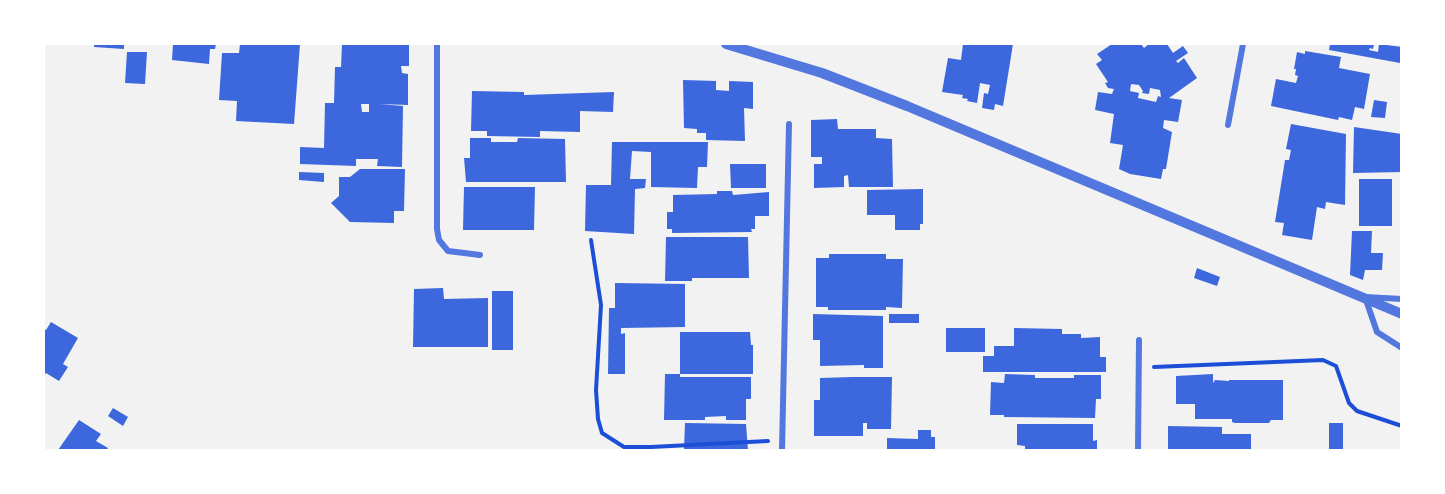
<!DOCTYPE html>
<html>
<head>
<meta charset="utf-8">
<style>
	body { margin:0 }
	#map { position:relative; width:1445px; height:494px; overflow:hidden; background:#f2f2f2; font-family:"Playfair Display",serif }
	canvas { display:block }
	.frame { position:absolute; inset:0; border:45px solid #fff; pointer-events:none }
</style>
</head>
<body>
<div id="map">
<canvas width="1445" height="494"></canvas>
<div class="frame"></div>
</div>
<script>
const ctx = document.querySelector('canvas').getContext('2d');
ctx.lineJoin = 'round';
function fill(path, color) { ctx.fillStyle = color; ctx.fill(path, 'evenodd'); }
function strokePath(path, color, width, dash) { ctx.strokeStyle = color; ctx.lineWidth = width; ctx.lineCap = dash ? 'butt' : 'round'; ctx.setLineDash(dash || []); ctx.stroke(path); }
fill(new Path2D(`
	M 94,44 L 124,44 L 124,49 L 94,47 Z
	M 173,44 L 216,44 L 215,49 L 210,49 L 209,64 L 172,60 Z
	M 240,44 L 300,44 L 294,124 L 236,121 L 237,101 L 219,100 L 222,53 L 239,53 Z
	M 342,44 L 409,44 L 409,66 L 401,66 L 402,73 L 408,74 L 408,105 L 379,104 L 403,106 L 402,167 L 377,166 L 378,159 L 356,159 L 356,166 L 300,164 L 300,147 L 324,148 L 325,103 L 334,103 L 335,67 L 341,67 ZM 361,104 L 369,104 L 369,112 L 362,112 Z
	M 963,44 L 1013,44 L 1003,106 L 995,104 L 994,110 L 982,108 L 984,93 L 988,94 L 990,85 L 980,83 L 977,103 L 967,101 L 968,99 L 962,98 L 963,95 L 942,92 L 948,58 L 961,60 Z
	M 1112,44 L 1141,44 L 1144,48 L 1149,44 L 1167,44 L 1173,53 L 1183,46 L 1188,53 L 1176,61 L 1178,63 L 1184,58 L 1197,78 L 1169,98 L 1182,100 L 1178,122 L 1164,120 L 1163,128 L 1172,132 L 1166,169 L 1163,169 L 1161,179 L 1130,174 L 1119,169 L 1123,145 L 1110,143 L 1114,114 L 1095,110 L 1098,92 L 1112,94 L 1114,89 L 1108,88 L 1105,83 L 1108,82 L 1096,64 L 1102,60 L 1097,54 ZM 1131,84 L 1139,85 L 1143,91 L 1142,93 L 1149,94 L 1150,88 L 1160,90 L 1161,97 L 1158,96 L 1156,102 L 1138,98 L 1139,93 L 1130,91 Z
	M 1330,44 L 1374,44 L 1373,49 L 1370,48 L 1369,50 L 1378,52 L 1379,44 L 1402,47 L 1400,63 L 1329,50 Z
	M 1305,51 L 1341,57 L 1339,68 L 1370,74 L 1364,109 L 1355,107 L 1352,120 L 1339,117 L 1338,120 L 1271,106 L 1276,79 L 1296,83 L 1298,76 L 1295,75 L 1296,69 L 1294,69 L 1297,52 L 1305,54 Z
	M 127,52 L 147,52 L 145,84 L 125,83 Z
	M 683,80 L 716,81 L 716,90 L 729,91 L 729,81 L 753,82 L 753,109 L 744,108 L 745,141 L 706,140 L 706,133 L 697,133 L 697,129 L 684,128 Z
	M 472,91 L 524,92 L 524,95 L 614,92 L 613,112 L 580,111 L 580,132 L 540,131 L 540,137 L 487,136 L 487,131 L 471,131 Z
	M 1374,100 L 1387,102 L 1385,118 L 1371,117 Z
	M 837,119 L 838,129 L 876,129 L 876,138 L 892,139 L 893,187 L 849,187 L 848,175 L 844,176 L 844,187 L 814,188 L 814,164 L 822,164 L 822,157 L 811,157 L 811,120 Z
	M 1291,124 L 1346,134 L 1345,205 L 1326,202 L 1325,209 L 1317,207 L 1312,240 L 1282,235 L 1284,223 L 1275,222 L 1285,160 L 1289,160 L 1291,150 L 1286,149 Z
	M 1354,127 L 1402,134 L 1402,172 L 1353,173 Z
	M 470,138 L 491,138 L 491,142 L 517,142 L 518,138 L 565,139 L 566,182 L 466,182 L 464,158 L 470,158 Z
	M 612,142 L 708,142 L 707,167 L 698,167 L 697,188 L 651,187 L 651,152 L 632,151 L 630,179 L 646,179 L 645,188 L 635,189 L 634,234 L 585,231 L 586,185 L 611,185 Z
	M 730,164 L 766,164 L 766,188 L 731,188 Z
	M 360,169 L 405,169 L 404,211 L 394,211 L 394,223 L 350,222 L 331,203 L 339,196 L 339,177 L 350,177 Z
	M 299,172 L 324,173 L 324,182 L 299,180 Z
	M 1359,179 L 1392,179 L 1392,226 L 1359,226 Z
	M 464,187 L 535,187 L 534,230 L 463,230 Z
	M 923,189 L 923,224 L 920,224 L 920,230 L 895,230 L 895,215 L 867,215 L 867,190 Z
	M 717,191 L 732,191 L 733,195 L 769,192 L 769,216 L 755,216 L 755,229 L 751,229 L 752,232 L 672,233 L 672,229 L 667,229 L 667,212 L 673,212 L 673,195 L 717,194 Z
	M 1352,231 L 1372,231 L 1371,253 L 1383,253 L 1382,270 L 1365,270 L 1363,280 L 1350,275 Z
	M 666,237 L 748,237 L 749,278 L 692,278 L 692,281 L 665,281 Z
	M 829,254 L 886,254 L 886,259 L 903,259 L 902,308 L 886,307 L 886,310 L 828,310 L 828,307 L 816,307 L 816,258 L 829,258 Z
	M 1197,268 L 1220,277 L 1217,286 L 1194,278 Z
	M 615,283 L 685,284 L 685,327 L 621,328 L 621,334 L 625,333 L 625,374 L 608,374 L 609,308 L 615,308 Z
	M 443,288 L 444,299 L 488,298 L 488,347 L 413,347 L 414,289 Z
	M 492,291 L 513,291 L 513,350 L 492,350 Z
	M 813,314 L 883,316 L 883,368 L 864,368 L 864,365 L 820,366 L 820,340 L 813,340 Z
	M 889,314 L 919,314 L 919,323 L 889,323 Z
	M 51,322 L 78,338 L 63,364 L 68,367 L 59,381 L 46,373 L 44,376 L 44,329 L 46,330 Z
	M 946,328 L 985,328 L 985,352 L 946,352 Z
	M 1014,328 L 1062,329 L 1062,334 L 1081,334 L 1081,338 L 1100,337 L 1100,357 L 1106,357 L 1106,372 L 983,372 L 983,356 L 994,356 L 994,346 L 1014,346 Z
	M 680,332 L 750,332 L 751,345 L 753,345 L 753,374 L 680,374 Z
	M 665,374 L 680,374 L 680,377 L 751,377 L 751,399 L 746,399 L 746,420 L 726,420 L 726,416 L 705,417 L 705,420 L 664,420 Z
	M 1005,374 L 1035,375 L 1035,378 L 1074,378 L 1074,375 L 1101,375 L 1101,399 L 1096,399 L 1095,418 L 1004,417 L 1004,415 L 990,415 L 991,382 L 1004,383 Z
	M 1213,374 L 1213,383 L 1215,380 L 1229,381 L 1229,380 L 1283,380 L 1283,420 L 1271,420 L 1269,423 L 1235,423 L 1232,422 L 1232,419 L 1195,419 L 1195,404 L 1176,404 L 1176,376 Z
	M 852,377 L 892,377 L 891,429 L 867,429 L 867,423 L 863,423 L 863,436 L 814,436 L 814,400 L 820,400 L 820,378 Z
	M 113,408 L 128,417 L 123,426 L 108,416 Z
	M 79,420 L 101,434 L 96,441 L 108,448 L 107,450 L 58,450 Z
	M 685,423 L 746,424 L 748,450 L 684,449 Z
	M 1329,423 L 1343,423 L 1343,450 L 1329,450 Z
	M 1017,424 L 1093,424 L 1093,441 L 1097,440 L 1097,450 L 1025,450 L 1025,446 L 1017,445 Z
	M 1168,426 L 1222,427 L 1222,434 L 1251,434 L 1251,450 L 1168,450 Z
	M 918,430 L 931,430 L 931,437 L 935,437 L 935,450 L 887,450 L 887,438 L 918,439 Z`), '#3d67dc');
strokePath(new Path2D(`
	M 591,240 L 601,305 L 596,390 L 598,419 L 602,433 L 624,447 L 651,447 L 768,441
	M 1154,367 L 1323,360 L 1336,366 L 1349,403 L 1357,411 L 1402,426`), '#1d4ed8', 4);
strokePath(new Path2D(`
	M 437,44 L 437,229 L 439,240 L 448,251 L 480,255
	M 1228,125 L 1243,44
	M 1402,299 L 1365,297 L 1377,332 L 1402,348
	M 782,450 L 789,124
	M 1138,450 L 1139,340`), '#5277de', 6);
strokePath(new Path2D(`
	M 726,44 L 822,73 L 907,106 L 1402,314`), '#5277de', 10);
</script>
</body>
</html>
